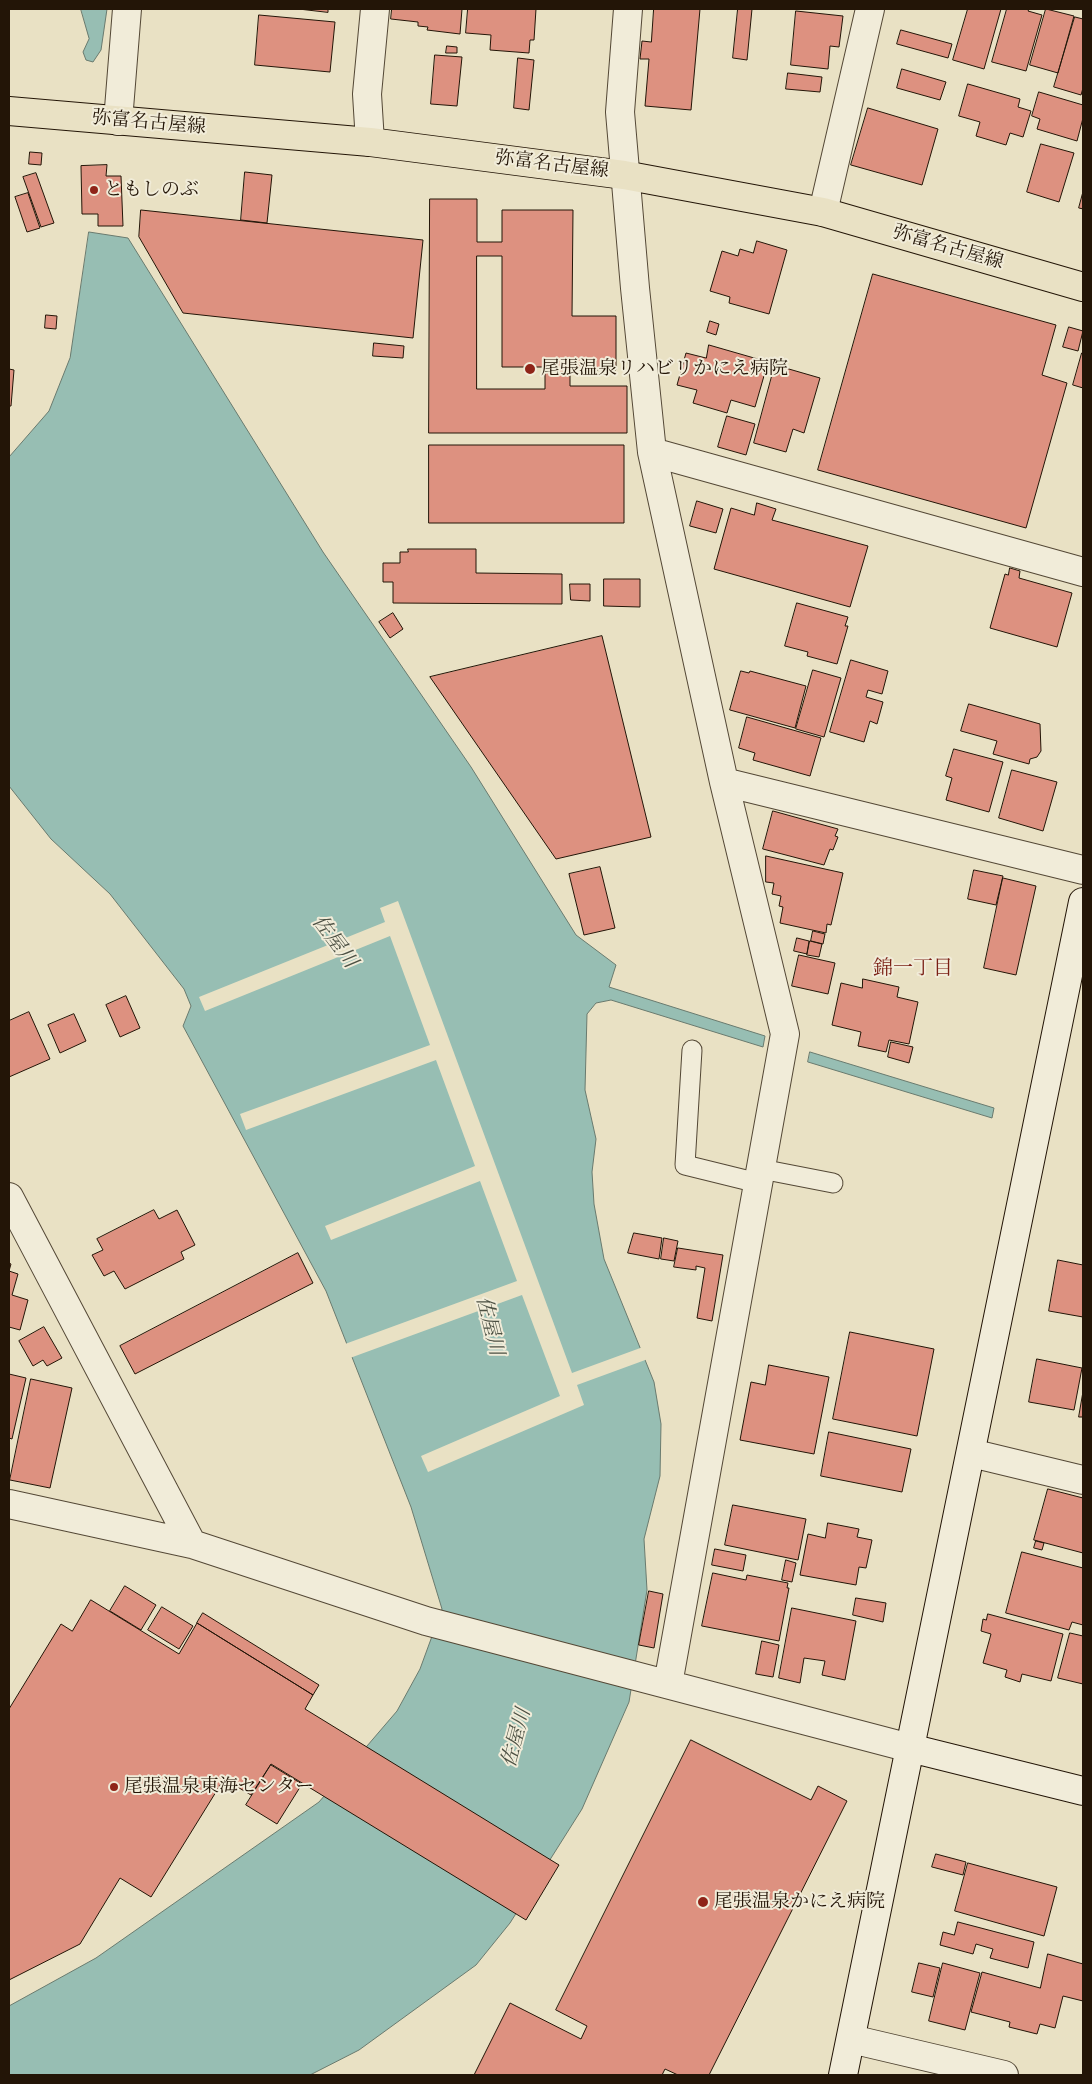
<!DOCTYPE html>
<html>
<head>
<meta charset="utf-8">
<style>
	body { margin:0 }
	#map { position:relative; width:1092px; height:2084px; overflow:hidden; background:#e9e1c4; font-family:"Gentium Book Plus",serif }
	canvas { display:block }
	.frame { position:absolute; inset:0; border:10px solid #231507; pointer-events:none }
</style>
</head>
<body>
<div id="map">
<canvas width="1092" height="2084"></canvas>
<div class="frame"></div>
</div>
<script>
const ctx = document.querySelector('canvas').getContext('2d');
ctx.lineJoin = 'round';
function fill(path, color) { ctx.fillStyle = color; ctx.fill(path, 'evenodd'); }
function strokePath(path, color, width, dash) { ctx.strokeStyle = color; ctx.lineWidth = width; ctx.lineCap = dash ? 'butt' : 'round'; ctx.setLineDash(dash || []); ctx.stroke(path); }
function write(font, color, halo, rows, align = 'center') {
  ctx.font = font + ' "Gentium Book Plus","Noto Serif JP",serif'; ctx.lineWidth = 4; ctx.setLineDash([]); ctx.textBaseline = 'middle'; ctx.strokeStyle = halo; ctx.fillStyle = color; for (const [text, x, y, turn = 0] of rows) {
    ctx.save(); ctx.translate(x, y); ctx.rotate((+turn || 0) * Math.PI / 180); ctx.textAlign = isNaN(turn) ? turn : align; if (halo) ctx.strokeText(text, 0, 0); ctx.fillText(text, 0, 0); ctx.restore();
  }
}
const water = new Path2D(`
	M 81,9 L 107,9 L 101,50 L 93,62 L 86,60 L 83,52 L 89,39 Z
	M 89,232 L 128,238 L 323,552 L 471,767 L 576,935 L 616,965 L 609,987 L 765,1036 L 763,1047 L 611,1000 L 596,1003 L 587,1014 L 585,1090 L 596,1139 L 592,1172 L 594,1204 L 604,1259 L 654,1382 L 661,1424 L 660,1476 L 644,1539 L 647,1590 L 629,1702 L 582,1809 L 510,1923 L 476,1965 L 359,2050 L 310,2075 L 9,2075 L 9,2006 L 96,1958 L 319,1802 L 397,1711 L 420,1669 L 442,1609 L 411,1507 L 326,1291 L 183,1026 L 191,1006 L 184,989 L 110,894 L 51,839 L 9,786 L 9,457 L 49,411 L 70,358 Z
	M 810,1052 L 994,1108 L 992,1118 L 808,1062 Z`);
fill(water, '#97beb3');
strokePath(water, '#697a6e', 1);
fill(new Path2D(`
	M 398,901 L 572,1373 L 643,1347 L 648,1359 L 577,1385 L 584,1405 L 428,1472 L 421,1456 L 560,1396 L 522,1295 L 350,1358 L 345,1344 L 517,1281 L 480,1181 L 331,1240 L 325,1226 L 475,1166 L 436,1060 L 246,1130 L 240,1114 L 430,1045 L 390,936 L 205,1011 L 199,997 L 385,922 L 380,908 Z`), '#e9e1c4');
const building = new Path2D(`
	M 299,9 L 328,9 L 328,12 Z
	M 392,9 L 462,9 L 460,34 L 427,30 L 428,27 L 418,26 L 418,22 L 391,19 Z
	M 468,9 L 536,9 L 534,40 L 530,40 L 529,53 L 490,50 L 491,35 L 466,33 Z
	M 654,9 L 700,9 L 691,110 L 645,106 L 649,59 L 640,59 L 642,41 L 651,42 Z
	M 738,9 L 752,9 L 747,60 L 733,58 Z
	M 968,9 L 1001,9 L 984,69 L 953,60 Z
	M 1007,9 L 1029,9 L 1028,11 L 1042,15 L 1026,71 L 992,62 Z
	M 1046,9 L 1074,16 L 1058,73 L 1030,65 Z
	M 796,11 L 843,16 L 839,47 L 830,46 L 828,69 L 791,65 Z
	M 259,15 L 335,22 L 330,72 L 255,65 Z
	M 1075,17 L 1083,19 L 1083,88 L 1081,95 L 1054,87 Z
	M 901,30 L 952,44 L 948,58 L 897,44 Z
	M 447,46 L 457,47 L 457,53 L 446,53 Z
	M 435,55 L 462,57 L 457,106 L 431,104 Z
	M 518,58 L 534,60 L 529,110 L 514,108 Z
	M 902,69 L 946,82 L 940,100 L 897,88 Z
	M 788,73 L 822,77 L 820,92 L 786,89 Z
	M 968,84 L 1020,99 L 1018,107 L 1031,111 L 1023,137 L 1010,133 L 1006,145 L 976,136 L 980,122 L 959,116 Z
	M 1039,92 L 1083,105 L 1083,118 L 1077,141 L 1037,129 L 1040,119 L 1032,116 Z
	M 868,108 L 938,129 L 922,185 L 851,165 Z
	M 1041,144 L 1074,153 L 1059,202 L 1027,192 Z
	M 30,152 L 42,153 L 41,165 L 29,164 Z
	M 107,165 L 106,176 L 121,176 L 123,226 L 98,226 L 98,214 L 82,214 L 81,166 Z
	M 245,172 L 272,175 L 267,223 L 241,220 Z
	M 36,173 L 54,223 L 41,227 L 23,177 Z
	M 1083,192 L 1083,209 L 1079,208 Z
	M 28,193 L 40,228 L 27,232 L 15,197 Z
	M 430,199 L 477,199 L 477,242 L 502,242 L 502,210 L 573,210 L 572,316 L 616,316 L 616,370 L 570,370 L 570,386 L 627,386 L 627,433 L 429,433 ZM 477,256 L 502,256 L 502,367 L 545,367 L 545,389 L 477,389 Z
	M 141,210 L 423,240 L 413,338 L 183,313 L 139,237 Z
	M 757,241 L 787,250 L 769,314 L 729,303 L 730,297 L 710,291 L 722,251 L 738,256 L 740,249 L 753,253 Z
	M 873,274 L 1056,325 L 1042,375 L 1067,383 L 1026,528 L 818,470 Z
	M 46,315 L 57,316 L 56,329 L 45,328 Z
	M 710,321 L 719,324 L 716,335 L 707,332 Z
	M 1069,327 L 1083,331 L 1078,351 L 1063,347 Z
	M 374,343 L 404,346 L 403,358 L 373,356 Z
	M 709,345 L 768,362 L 755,407 L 731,400 L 727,413 L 693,403 L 697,390 L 677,385 L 686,353 L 706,358 Z
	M 1082,353 L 1083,353 L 1083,388 L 1073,385 Z
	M 775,365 L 820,378 L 804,433 L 793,429 L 786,452 L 754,443 Z
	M 9,369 L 14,370 L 11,406 L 9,406 Z
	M 727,416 L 755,424 L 746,455 L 718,447 Z
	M 429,445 L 624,445 L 624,523 L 429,523 Z
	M 697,501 L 723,509 L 716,533 L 690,526 Z
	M 757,503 L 776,509 L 772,520 L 868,546 L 850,607 L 714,569 L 731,508 L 754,515 Z
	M 408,549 L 476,549 L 476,573 L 562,574 L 562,604 L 393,603 L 393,582 L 383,582 L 383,563 L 400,563 L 400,552 L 408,552 Z
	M 1010,568 L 1020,571 L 1019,578 L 1072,593 L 1057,647 L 990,628 L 1005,574 L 1008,575 Z
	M 604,579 L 640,579 L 640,607 L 604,606 Z
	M 570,584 L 590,584 L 590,601 L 571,600 Z
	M 797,603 L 848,617 L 845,626 L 848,626 L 837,664 L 807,656 L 808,652 L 785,646 Z
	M 393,613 L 403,629 L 390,638 L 379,622 Z
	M 602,636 L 651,837 L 556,859 L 430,677 Z
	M 851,660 L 888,671 L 882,694 L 868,690 L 866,697 L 883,702 L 877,724 L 870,721 L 864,742 L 830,732 Z
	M 813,670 L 841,678 L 824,737 L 796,729 Z
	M 741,671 L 749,673 L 750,671 L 806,686 L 795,728 L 730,710 Z
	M 969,704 L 1040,724 L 1041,751 L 1037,757 L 1030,759 L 1029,764 L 993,754 L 997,741 L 961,731 Z
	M 747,717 L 821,738 L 810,776 L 753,760 L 755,753 L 739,748 Z
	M 954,749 L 1003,762 L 989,812 L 946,800 L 952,778 L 946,776 Z
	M 1012,770 L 1057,782 L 1043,831 L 999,818 Z
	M 773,811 L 838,829 L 835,836 L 838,837 L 833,850 L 830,849 L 824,865 L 763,849 Z
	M 766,856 L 843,873 L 831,925 L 827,924 L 826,933 L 780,923 L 783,907 L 779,906 L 781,896 L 772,894 L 774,883 L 766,882 Z
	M 600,867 L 615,928 L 584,935 L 569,874 Z
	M 974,870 L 1003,876 L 996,905 L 968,899 Z
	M 1003,878 L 1036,886 L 1016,975 L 984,968 Z
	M 813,931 L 825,934 L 823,944 L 811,941 Z
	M 797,938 L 809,941 L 807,954 L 794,951 Z
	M 810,941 L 822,944 L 819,957 L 807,955 Z
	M 799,955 L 835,963 L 828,994 L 792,986 Z
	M 863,979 L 899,987 L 897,997 L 918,1002 L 909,1044 L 889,1040 L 886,1052 L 858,1046 L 861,1032 L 832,1025 L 841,983 L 862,988 Z
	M 126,996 L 140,1028 L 120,1037 L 106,1005 Z
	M 29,1012 L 50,1059 L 9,1077 L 9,1021 Z
	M 74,1014 L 86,1041 L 60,1053 L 48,1025 Z
	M 891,1042 L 913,1047 L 909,1063 L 888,1057 Z
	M 154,1210 L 159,1219 L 177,1210 L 195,1245 L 181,1252 L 184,1259 L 125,1289 L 114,1271 L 104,1276 L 92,1255 L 103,1250 L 97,1239 Z
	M 634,1233 L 662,1238 L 659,1259 L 628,1253 Z
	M 664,1238 L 678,1241 L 674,1261 L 661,1259 Z
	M 678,1248 L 723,1255 L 712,1321 L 697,1318 L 705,1268 L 696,1266 L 696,1270 L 674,1267 Z
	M 298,1253 L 313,1283 L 135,1374 L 120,1346 Z
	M 1058,1260 L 1083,1265 L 1083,1317 L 1049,1311 Z
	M 9,1263 L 11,1264 L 9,1271 L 18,1274 L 12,1295 L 28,1300 L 20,1330 L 9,1327 Z
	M 44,1327 L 62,1358 L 47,1366 L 43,1360 L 33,1366 L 19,1341 Z
	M 850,1332 L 934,1349 L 917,1436 L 833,1419 Z
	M 1037,1359 L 1082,1368 L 1074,1410 L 1029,1402 Z
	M 769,1365 L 829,1377 L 814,1454 L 740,1440 L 751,1382 L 765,1385 Z
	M 9,1374 L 26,1378 L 12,1439 L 9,1438 Z
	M 31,1379 L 72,1388 L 50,1488 L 10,1480 Z
	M 1083,1392 L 1083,1417 L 1079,1417 Z
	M 829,1432 L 911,1449 L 902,1492 L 821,1476 Z
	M 1048,1489 L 1083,1498 L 1083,1553 L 1034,1540 Z
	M 733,1505 L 806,1519 L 798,1560 L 725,1545 Z
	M 828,1523 L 859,1529 L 857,1537 L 872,1540 L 866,1568 L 859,1567 L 856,1585 L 800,1575 L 808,1534 L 825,1538 Z
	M 1036,1541 L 1044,1543 L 1042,1550 L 1034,1548 Z
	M 715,1549 L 746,1555 L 743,1571 L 712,1565 Z
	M 1022,1552 L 1083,1568 L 1083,1625 L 1072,1622 L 1069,1630 L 1006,1613 Z
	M 786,1560 L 796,1563 L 792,1582 L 782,1580 Z
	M 713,1573 L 746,1580 L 747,1575 L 788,1583 L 787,1588 L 789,1588 L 779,1641 L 702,1626 Z
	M 125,1586 L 156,1605 L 141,1630 L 110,1611 Z
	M 649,1591 L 663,1594 L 654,1648 L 639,1645 Z
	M 856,1598 L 886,1603 L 883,1622 L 853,1615 Z
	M 91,1600 L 179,1654 L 197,1623 L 313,1695 L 305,1709 L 559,1865 L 526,1920 L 271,1764 L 251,1795 L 224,1779 L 151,1897 L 120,1878 L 80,1944 L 9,1980 L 9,1709 L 61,1624 L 72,1631 Z
	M 162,1607 L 193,1626 L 179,1649 L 148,1630 Z
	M 792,1608 L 856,1621 L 845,1680 L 822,1675 L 825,1661 L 804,1658 L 800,1683 L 779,1678 Z
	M 203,1613 L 319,1685 L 313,1695 L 197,1623 Z
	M 988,1614 L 1063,1634 L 1051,1681 L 1022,1674 L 1020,1682 L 1005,1677 L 1007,1670 L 983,1663 L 991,1634 L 981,1631 L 983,1619 L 986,1620 Z
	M 1070,1633 L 1083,1636 L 1083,1684 L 1058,1678 Z
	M 762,1641 L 779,1645 L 773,1677 L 756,1674 Z
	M 691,1740 L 811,1800 L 818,1786 L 847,1801 L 709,2075 L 678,2075 L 665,2069 L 662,2075 L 474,2075 L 510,2003 L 581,2039 L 587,2026 L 556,2010 Z
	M 271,1765 L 302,1784 L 277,1824 L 246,1805 Z
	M 936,1854 L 966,1862 L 963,1875 L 932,1867 Z
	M 968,1863 L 1057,1887 L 1044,1936 L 955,1911 Z
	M 958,1922 L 1034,1942 L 1028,1968 L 990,1958 L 993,1949 L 976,1944 L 973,1954 L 940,1945 L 943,1932 L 954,1935 Z
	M 1048,1954 L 1083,1964 L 1083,2001 L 1063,1996 L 1055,2028 L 1040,2024 L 1037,2034 L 1009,2027 L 1010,2022 L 971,2012 L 982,1972 L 1040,1988 Z
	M 919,1963 L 940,1968 L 933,1997 L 912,1992 Z
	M 943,1963 L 980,1973 L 965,2030 L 929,2021 Z`);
fill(building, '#dd9180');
strokePath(building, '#231507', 1);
const lane = new Path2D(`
	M 692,1050 L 685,1165 L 758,1183
	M 761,1169 L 833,1183`);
const street = new Path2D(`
	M 628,9 L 620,112 L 635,288 L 652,452 L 724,782 L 785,1034 L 668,1684
	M 118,121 L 127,9
	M 370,142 L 367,94 L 375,9
	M 823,212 L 870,9
	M 652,452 L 1083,572
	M 724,782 L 1083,870
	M 9,1197 L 192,1544 L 426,1621 L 910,1748
	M 971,1453 L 1083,1480
	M 9,1504 L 192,1544
	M 851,2039 L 1004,2075`);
const secondary = new Path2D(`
	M 910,1748 L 1083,1791
	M 843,2075 L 1083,902`);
const primary = new Path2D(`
	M 9,111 L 370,142 L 624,175 L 823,212 L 1083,287`);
strokePath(lane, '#544836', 21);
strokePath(street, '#544836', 30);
strokePath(secondary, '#231507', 30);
strokePath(primary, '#231507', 30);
strokePath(lane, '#f1ecd9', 19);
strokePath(street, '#f1ecd9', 28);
strokePath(secondary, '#f1ecd9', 28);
strokePath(primary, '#e9e1c4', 28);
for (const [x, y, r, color] of [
	[94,190,5,"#8f2418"],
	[530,369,6,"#8f2418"],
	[114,1787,5,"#8f2418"],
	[703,1902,6,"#8f2418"]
]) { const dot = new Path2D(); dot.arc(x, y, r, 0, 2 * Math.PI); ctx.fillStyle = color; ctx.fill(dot); strokePath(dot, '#f1ecd9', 2); }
write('19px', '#231507', '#f1ecd9', [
	["弥富名古屋線",149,123,5],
	["弥富名古屋線",552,165,7],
	["弥富名古屋線",948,248,16]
]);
write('19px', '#231507', '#f1ecd9', [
	["ともしのぶ",104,190],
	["尾張温泉リハビリかにえ病院",541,369],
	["尾張温泉東海センター",124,1787],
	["尾張温泉かにえ病院",714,1902]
], 'left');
write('italic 20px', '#4c5043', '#f1ecd9', [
	["佐屋川",334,942,53],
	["佐屋川",489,1326,76],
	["佐屋川",517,1738,-75]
]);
write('20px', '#7a1f14', '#f1ecd9', [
	["錦一丁目",913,969]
]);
</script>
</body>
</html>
